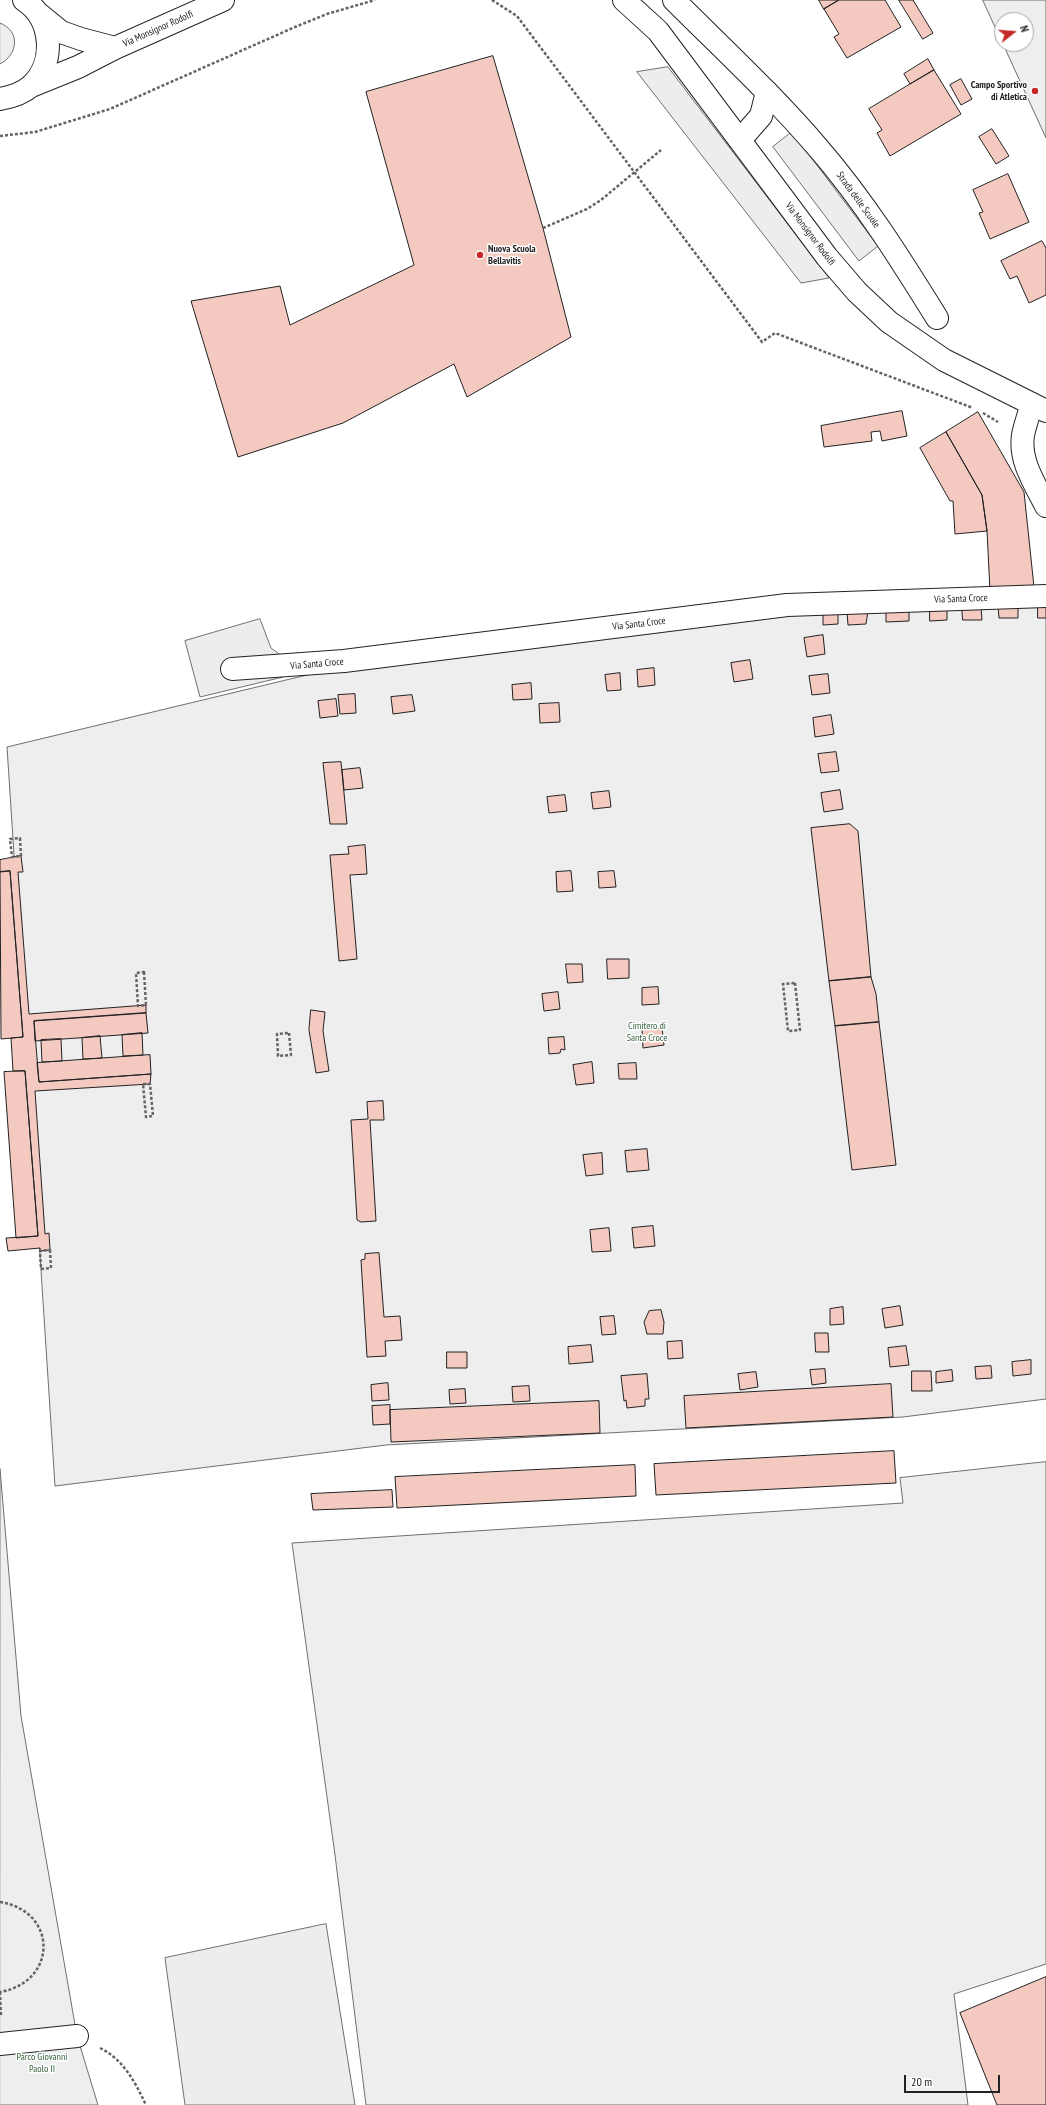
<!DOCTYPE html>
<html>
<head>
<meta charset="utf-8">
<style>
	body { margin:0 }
	#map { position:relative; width:1046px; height:2105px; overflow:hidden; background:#fff; font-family:"PT Sans Narrow",sans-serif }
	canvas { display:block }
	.north { position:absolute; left:994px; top:12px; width:40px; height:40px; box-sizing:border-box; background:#fff; border:1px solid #a7a7a7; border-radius:50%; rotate:73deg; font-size:11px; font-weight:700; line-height:16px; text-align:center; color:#222 }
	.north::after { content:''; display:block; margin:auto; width:14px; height:18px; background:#c62828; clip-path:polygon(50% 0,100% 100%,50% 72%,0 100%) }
	.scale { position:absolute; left:904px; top:2075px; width:96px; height:18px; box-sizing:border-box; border:2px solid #222; border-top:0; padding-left:5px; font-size:12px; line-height:14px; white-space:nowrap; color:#222; -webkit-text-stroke:3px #fff; paint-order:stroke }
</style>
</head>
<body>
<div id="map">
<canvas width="1046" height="2105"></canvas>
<div class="north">N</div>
<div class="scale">20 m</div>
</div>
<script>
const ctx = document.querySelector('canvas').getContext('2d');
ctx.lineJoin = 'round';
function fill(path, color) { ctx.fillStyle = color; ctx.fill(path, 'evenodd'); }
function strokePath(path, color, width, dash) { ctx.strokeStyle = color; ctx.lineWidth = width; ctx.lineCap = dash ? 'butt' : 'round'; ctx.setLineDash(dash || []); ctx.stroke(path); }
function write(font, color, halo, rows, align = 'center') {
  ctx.font = font + ' "PT Sans Narrow",sans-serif'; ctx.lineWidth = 3; ctx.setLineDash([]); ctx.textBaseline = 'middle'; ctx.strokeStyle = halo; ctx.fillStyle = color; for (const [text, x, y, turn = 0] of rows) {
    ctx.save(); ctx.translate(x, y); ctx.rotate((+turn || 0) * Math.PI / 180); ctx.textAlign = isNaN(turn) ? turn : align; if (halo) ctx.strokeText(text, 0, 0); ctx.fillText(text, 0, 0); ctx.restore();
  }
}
const green = new Path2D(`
	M 983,0 L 1046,0 L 1046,138 L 1003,44 L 1026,44 L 1026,20 L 1002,20 L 1002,42 Z
	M 0,23 C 21,31 18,55 0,64 Z
	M 1046,603 L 1046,1399 L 903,1417 L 386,1445 L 55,1486 L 7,747 L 336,668 L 784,610 Z
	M 1046,1462 L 1046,1964 L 954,1994 L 968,2105 L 366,2105 L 335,1855 L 292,1543 L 903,1503 L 900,1478 Z
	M 0,1469 L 21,1716 L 77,2036 L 98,2105 L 0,2105 Z`);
fill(green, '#eee');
strokePath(green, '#6f6f6f', 1);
const parking = new Path2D(`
	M 668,67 L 829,278 L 801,283 L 637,72 Z
	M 792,132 L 878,246 L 859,261 L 773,147 Z
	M 260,619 L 271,648 L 282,656 L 283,677 L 200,697 L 185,641 Z
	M 326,1924 L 355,2105 L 185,2105 L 165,1958 Z`);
fill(parking, '#ededed');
strokePath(parking, '#6f6f6f', 1);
const building = new Path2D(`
	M 819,0 L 839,0 L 824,9 Z
	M 839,0 L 885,0 L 901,27 L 847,58 L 834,37 L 839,34 L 824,9 Z
	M 899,0 L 913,0 L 933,33 L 923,39 Z
	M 493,56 L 543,228 L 571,337 L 467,397 L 454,364 L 343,423 L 238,457 L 191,301 L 280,286 L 290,325 L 414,265 L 366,92 Z
	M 928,59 L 934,70 L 910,84 L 904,74 Z
	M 934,70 L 961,114 L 890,156 L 877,133 L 882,130 L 869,109 Z
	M 961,79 L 972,99 L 961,105 L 950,85 Z
	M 992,129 L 1009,156 L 996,164 L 979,137 Z
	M 1008,174 L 1029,222 L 990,239 L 979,213 L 983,212 L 973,190 Z
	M 1042,241 L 1046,248 L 1046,295 L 1029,303 L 1017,276 L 1010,279 L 1001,261 Z
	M 902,411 L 907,436 L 882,441 L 880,431 L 871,432 L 872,441 L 824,447 L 821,426 Z
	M 978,412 L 1024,492 L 1034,587 L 990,591 L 987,531 L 982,495 L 946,432 Z
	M 946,432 L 982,495 L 987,531 L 955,534 L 953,501 L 950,501 L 920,448 Z
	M 1038,604 L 1046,604 L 1046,618 L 1038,618 Z
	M 1018,605 L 1018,618 L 999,618 L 998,606 Z
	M 962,607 L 981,607 L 982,620 L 963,620 Z
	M 930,608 L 947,608 L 947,620 L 930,621 Z
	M 909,609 L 909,621 L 886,622 L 886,610 Z
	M 868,611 L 866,624 L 848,625 L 847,612 Z
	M 838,612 L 838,624 L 823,625 L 823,613 Z
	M 823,635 L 825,654 L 807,657 L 804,638 Z
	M 750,660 L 753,679 L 734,682 L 731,663 Z
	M 654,668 L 655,685 L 638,687 L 637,670 Z
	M 620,673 L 621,690 L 607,691 L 605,675 Z
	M 828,674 L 830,693 L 812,695 L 809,676 Z
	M 531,683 L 532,699 L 513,700 L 512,685 Z
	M 355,694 L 356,713 L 340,714 L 338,695 Z
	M 412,695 L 415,711 L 393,714 L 391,697 Z
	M 336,699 L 338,716 L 320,718 L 318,701 Z
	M 559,703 L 560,722 L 540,723 L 539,704 Z
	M 831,715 L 834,734 L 815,737 L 813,718 Z
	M 836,752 L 839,771 L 821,773 L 818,754 Z
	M 341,762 L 347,824 L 330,824 L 323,763 Z
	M 360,768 L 363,788 L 344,790 L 342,770 Z
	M 840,790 L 843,809 L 824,812 L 821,793 Z
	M 609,791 L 611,807 L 593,809 L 591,793 Z
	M 565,795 L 567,811 L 549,813 L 547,797 Z
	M 850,824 L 858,831 L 871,977 L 829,981 L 811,828 Z
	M 365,845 L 367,874 L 350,875 L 357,959 L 339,961 L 330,855 L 349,854 L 348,847 Z
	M 21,856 L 23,872 L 18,872 L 29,1014 L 146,1005 L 146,1013 L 34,1021 L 39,1082 L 151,1074 L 150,1084 L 35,1091 L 45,1234 L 49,1233 L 50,1250 L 40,1251 L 40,1248 L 8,1251 L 6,1238 L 38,1236 L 25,1071 L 13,1071 L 11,1038 L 23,1037 L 10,871 L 0,872 L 0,860 Z
	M 10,871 L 23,1037 L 1,1039 L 0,872 Z
	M 571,871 L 573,891 L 557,892 L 556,872 Z
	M 614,871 L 616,887 L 599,888 L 598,872 Z
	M 607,959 L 629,959 L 629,978 L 608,979 Z
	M 566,964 L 582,964 L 583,982 L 568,983 Z
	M 871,977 L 876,994 L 879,1022 L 835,1026 L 829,981 Z
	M 658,987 L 659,1004 L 642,1005 L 642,988 Z
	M 558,992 L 560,1009 L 544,1011 L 542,994 Z
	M 311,1010 L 325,1012 L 323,1031 L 329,1071 L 316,1073 L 309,1030 Z
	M 146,1013 L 148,1033 L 35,1041 L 34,1021 Z
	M 879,1022 L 896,1165 L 852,1170 L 835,1026 Z
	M 662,1028 L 664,1045 L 643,1048 L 642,1030 Z
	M 142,1033 L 143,1055 L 123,1056 L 122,1035 Z
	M 100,1036 L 102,1058 L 83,1059 L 82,1038 Z
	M 564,1037 L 565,1050 L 561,1049 L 560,1053 L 549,1054 L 548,1038 Z
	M 61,1039 L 62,1061 L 42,1062 L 41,1040 Z
	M 150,1055 L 151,1074 L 39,1082 L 37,1063 Z
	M 592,1062 L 594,1083 L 576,1085 L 573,1065 Z
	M 636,1063 L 637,1079 L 619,1079 L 618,1064 Z
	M 25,1071 L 38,1236 L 16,1238 L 4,1072 Z
	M 383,1101 L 384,1120 L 370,1120 L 376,1221 L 361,1222 L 357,1220 L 351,1120 L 368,1119 L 367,1102 Z
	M 647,1149 L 649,1170 L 627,1172 L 625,1151 Z
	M 602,1153 L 603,1174 L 586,1176 L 583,1155 Z
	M 653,1226 L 655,1246 L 634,1248 L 632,1228 Z
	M 609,1228 L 611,1251 L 592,1252 L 590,1230 Z
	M 379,1253 L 384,1317 L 400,1316 L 402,1340 L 385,1341 L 386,1356 L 367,1357 L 361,1260 L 365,1259 L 365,1254 Z
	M 900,1306 L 903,1325 L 885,1328 L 882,1309 Z
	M 843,1307 L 844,1324 L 830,1325 L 830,1309 Z
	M 661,1310 L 664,1322 L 663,1334 L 647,1334 L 644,1322 L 649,1311 Z
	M 614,1316 L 616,1334 L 602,1335 L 600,1317 Z
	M 815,1333 L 828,1333 L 829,1352 L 816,1352 Z
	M 682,1341 L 683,1358 L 668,1359 L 667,1342 Z
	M 591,1345 L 593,1362 L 569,1364 L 568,1347 Z
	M 906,1346 L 909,1365 L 890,1367 L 888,1348 Z
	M 447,1352 L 467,1352 L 467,1368 L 447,1368 Z
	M 1031,1360 L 1031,1374 L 1013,1376 L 1012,1362 Z
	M 991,1366 L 992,1378 L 976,1379 L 975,1367 Z
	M 825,1369 L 826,1383 L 812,1385 L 810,1370 Z
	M 952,1370 L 953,1381 L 936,1383 L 936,1372 Z
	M 912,1371 L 931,1371 L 932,1391 L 912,1391 Z
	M 756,1372 L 758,1387 L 740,1390 L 738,1374 Z
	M 647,1374 L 649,1399 L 645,1399 L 645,1406 L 627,1408 L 626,1400 L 624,1401 L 621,1376 Z
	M 388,1383 L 389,1400 L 372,1401 L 371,1385 Z
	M 891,1384 L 893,1417 L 686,1428 L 684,1396 Z
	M 529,1386 L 530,1401 L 513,1402 L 512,1387 Z
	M 465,1389 L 466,1403 L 450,1404 L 449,1390 Z
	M 599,1401 L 600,1433 L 391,1442 L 390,1410 Z
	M 390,1405 L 390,1424 L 373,1425 L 372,1406 Z
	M 894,1451 L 896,1483 L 656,1495 L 654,1464 Z
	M 635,1465 L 636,1496 L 397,1508 L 395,1477 Z
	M 392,1490 L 393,1507 L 313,1510 L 311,1494 Z
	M 1046,1977 L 1046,2105 L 997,2105 L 960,2013 Z`);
fill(building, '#f3c9c0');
strokePath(building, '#222', 1);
const street = new Path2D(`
	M 674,0 C 723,49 774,96 819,149 C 864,201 901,260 937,318
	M 740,140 L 761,116 L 767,92
	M 1031,405 C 1029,415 1025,425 1023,435 C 1019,461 1035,484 1046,506
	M 232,669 L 344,661 L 787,605 L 1046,596
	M 0,2044 L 77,2036`);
const secondary = new Path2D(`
	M 624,0 L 658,31 L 827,257 L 857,292 L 889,322 L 944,360 L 1046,411
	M 39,14 L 61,32 L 81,39 L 115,48
	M 31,86 L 78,67 L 115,48 L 223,0
	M 0,99 C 11,97 22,94 31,86 C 56,63 53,19 24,0`);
strokePath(street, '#222', 24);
strokePath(secondary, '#222', 24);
strokePath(new Path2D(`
	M 492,0 L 517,16 L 762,342 L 775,333 L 973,408
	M 0,136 L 35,132 L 110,109 L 295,27 L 327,14 L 375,0
	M 543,228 L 587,209 L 601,200 L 661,150
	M 983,413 L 998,422
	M 20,838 L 21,856 L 12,857 L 10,839 Z
	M 144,972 L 146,1005 L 138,1006 L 136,973 Z
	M 795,983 L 800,1030 L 788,1031 L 783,984 Z
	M 289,1033 L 291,1055 L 278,1056 L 277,1034 Z
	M 143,1084 L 150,1084 L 153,1116 L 146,1117 Z
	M 50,1250 L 51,1268 L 41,1269 L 40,1251 Z
	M 0,1902 C 58,1911 58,1982 0,1992
	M 0,1992 L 1,2016
	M 100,2048 C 124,2060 135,2082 146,2105`), '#646464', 2.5, [3, 2]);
strokePath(street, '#fff', 22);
strokePath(secondary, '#fff', 22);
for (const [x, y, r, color] of [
	[1035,91,4,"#c62828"],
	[480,255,4,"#c62828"]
]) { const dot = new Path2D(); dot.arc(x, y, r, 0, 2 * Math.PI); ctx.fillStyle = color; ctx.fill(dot); strokePath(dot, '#fff', 1.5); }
write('10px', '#222', '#fff', [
	["Via Monsignor Rodolfi",158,29,-24],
	["Strada delle Scuole",858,200,54],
	["Via Monsignor Rodolfi",810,234,53],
	["Via Santa Croce",961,599,-2],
	["Via Santa Croce",639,624,-7],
	["Via Santa Croce",317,664,-5]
]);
write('bold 10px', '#222', '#fff', [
	["Campo Sportivo",1027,85],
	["di Atletica",1027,97],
	["Nuova Scuola",488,249,"left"],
	["Bellavitis",488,261,"left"]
], 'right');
write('10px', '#2f5e38', '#fff', [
	["Cimitero di",647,1026],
	["Santa Croce",647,1038],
	["Parco Giovanni",42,2057],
	["Paolo II",42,2069]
]);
</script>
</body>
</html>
